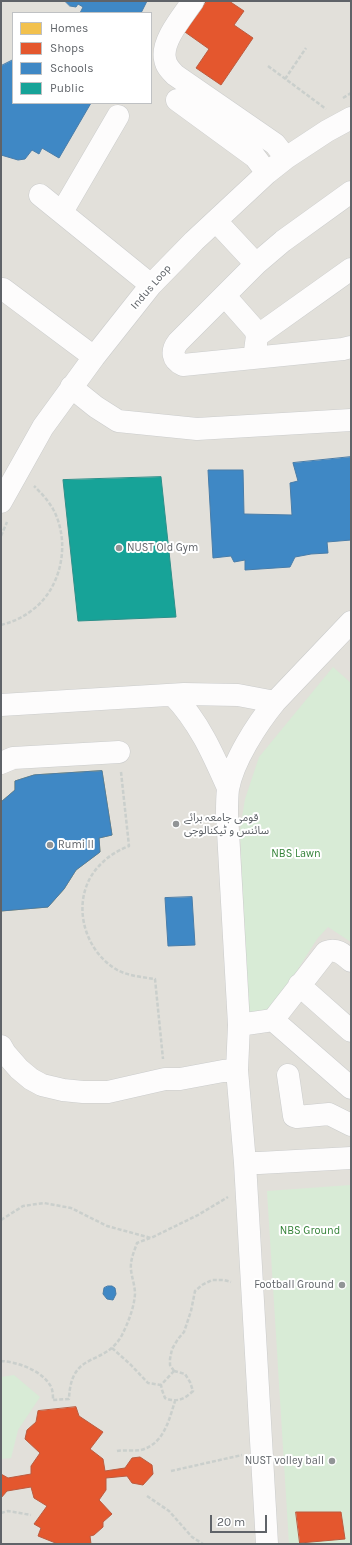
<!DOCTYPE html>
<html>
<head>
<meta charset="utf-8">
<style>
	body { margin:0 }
	#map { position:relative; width:352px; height:1545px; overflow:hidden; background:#efeeea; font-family:Karla,sans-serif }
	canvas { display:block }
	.frame { position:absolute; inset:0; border:2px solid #5f6368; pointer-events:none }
	.legend { position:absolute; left:12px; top:12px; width:140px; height:92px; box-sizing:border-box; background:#fff; border:1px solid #bfc1c3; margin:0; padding:5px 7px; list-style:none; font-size:12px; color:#5f6368 }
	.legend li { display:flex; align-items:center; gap:8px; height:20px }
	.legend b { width:20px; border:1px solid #bfc1c3 }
	.scale { position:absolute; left:210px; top:1515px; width:57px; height:18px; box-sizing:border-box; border:2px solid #5f6368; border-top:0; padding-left:5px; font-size:12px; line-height:14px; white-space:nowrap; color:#5f6368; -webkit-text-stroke:3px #fff; paint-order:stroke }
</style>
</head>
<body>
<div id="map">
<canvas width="352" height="1545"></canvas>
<div class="frame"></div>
<ul class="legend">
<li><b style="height:11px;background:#f2c14e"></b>Homes</li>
<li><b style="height:11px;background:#e4572e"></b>Shops</li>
<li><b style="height:11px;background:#3f88c5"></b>Schools</li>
<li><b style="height:11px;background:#17a398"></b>Public</li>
</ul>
<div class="scale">20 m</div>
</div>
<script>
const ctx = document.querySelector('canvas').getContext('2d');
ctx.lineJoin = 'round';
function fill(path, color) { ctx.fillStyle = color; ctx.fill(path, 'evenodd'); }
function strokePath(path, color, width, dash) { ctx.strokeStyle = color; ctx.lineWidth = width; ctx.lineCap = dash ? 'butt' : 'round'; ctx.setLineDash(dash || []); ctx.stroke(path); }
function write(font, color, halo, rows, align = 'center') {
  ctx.font = font + ' Karla,"Noto Sans Arabic",sans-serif'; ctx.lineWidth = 4; ctx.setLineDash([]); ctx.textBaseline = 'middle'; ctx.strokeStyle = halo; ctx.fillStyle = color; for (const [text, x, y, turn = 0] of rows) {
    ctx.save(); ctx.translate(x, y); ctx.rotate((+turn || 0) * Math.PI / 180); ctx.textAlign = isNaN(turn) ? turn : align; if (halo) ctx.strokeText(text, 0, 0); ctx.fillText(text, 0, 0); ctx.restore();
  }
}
fill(new Path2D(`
	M 1,1 L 351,1 L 351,1544 L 1,1544 ZM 13,13 L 151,13 L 151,103 L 13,103 Z`), '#e2e0da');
fill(new Path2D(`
	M 333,667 L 351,683 L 351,942 L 328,927 L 317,939 L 272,1010 L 248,1023 L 240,830 L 245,799 L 259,757 Z
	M 351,1185 L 351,1544 L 289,1544 L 267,1191 Z
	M 14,1375 L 40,1397 L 18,1430 L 11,1458 L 1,1459 L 1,1377 Z`), '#d8ebd6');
const homes = new Path2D(`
	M 102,771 L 112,835 L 99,838 L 100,852 L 76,870 L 64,889 L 48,907 L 1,911 L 1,802 L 15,790 L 15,781 L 34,775 Z`);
fill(homes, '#f2c14e');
strokePath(homes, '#c6a556', 1);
const shops = new Path2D(`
	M 207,1 L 229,1 L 244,11 L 234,25 L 253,38 L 221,85 L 196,68 L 209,49 L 185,32 Z
	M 76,1407 L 79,1416 L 103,1432 L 90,1449 L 103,1459 L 105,1471 L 125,1468 L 132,1458 L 140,1457 L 152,1465 L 153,1474 L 143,1485 L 132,1483 L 127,1476 L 106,1478 L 106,1490 L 99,1500 L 112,1514 L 103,1522 L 103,1527 L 94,1535 L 90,1536 L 91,1544 L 58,1544 L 38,1536 L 41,1528 L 34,1524 L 47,1506 L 34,1498 L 31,1487 L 7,1491 L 1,1498 L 1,1474 L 8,1478 L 31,1474 L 31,1466 L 40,1453 L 25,1439 L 27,1430 L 36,1422 L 38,1411 Z
	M 296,1512 L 341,1512 L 345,1539 L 300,1543 Z`);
fill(shops, '#e4572e');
strokePath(shops, '#bc5b3f', 1);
const schools = new Path2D(`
	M 65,1 L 147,1 L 141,13 L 80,13 L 83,7 L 78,4 L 76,7 L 70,6 Z
	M 13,60 L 13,103 L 91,103 L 59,158 L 42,148 L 39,154 L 32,150 L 25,159 L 18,160 L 1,155 L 1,66 Z
	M 351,457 L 351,540 L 327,542 L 328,553 L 311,554 L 295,557 L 290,567 L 245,570 L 245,560 L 234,562 L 231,556 L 213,558 L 208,470 L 243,470 L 244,514 L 292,515 L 290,483 L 298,481 L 293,463 Z
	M 102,771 L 112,835 L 99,838 L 100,852 L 76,870 L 64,889 L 48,907 L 1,911 L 1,802 L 15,790 L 15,781 L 34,775 Z
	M 192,897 L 195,945 L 168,946 L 165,898 Z
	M 108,1286 L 112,1286 L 115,1288 L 116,1294 L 113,1300 L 107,1299 L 103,1294 L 104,1288 Z`);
fill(schools, '#3f88c5');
strokePath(schools, '#497da9', 1);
const public = new Path2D(`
	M 161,477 L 176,617 L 78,621 L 63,480 Z`);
fill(public, '#17a398');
strokePath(public, '#2d908a', 1);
const minor = new Path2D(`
	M 193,1 C 183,16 161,41 165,59 C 166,66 170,70 175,75 L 275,144 L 286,158
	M 177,100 L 255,157 L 267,173
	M 351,192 L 283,241 L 256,264 L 178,342 C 171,351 172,360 183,365 L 343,349 L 351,347
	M 40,195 L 151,285
	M 62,212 L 118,116
	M 216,221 L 256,264
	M 3,289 L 94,357
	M 225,296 L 255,330 L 257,336 L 255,351
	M 257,336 L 351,269
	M 71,387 L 96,407 L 118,421 L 197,429 L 351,420
	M 1,502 L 43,427 L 94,357 L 151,285 L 194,241 L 267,173 L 286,158 L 327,131 L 351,118
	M 173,695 C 199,722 213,754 228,788
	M 1,705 L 184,694 L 238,695 L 275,702
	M 1,763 L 13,758 L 119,752
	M 299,985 L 351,1031
	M 273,1020 L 326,952 C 337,948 343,954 351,961
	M 239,1025 L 273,1020 L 351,1088
	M 1,1046 L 5,1053 L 19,1069 L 31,1079 L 42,1085 L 63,1090 L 83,1092 L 108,1092 L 165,1079 L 180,1079 L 223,1071 L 237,1070
	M 288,1075 L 294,1116 L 297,1117 L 329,1114 L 351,1125
	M 245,1163 L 237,1070 L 239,1025 L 227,814 C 227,806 227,797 228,789 C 233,761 257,724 275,702 L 351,622
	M 267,1544 L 245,1163 L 259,1163 L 351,1158`);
strokePath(minor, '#cbcccc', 23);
strokePath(new Path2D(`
	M 268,66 L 326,109
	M 285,79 L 306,48
	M 343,98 L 351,93
	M 1,536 L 7,522
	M 1,625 C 12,622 22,618 31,611 C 62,589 71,542 53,509 C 48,500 41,493 34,486
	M 121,772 L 129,846 C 119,850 110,855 103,862 C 70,891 79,945 114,968 C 126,976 142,977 155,979 L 163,1059
	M 1,1220 L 23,1206 L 44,1203 L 71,1208 L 107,1226 L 151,1238 L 198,1215 L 228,1197
	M 112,1348 L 131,1365 L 148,1383 L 161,1385
	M 1,1361 C 17,1362 41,1370 50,1385 C 53,1389 53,1396 53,1400 L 69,1399 C 71,1349 104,1368 122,1335 C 128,1323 134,1308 135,1294 C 135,1286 132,1278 131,1270 C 130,1260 134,1252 137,1243 L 150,1238
	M 174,1371 L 170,1365 L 170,1359 L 172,1349 L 178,1339 L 184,1332 L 191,1311 L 195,1291 L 202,1285 L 212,1280 L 224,1280 L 231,1282
	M 174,1371 L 185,1374 L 190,1382 L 193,1391 C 185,1399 176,1403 165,1398 L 162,1390 L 161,1385 Z
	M 117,1451 C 122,1450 138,1451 141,1450 C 164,1444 169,1420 175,1401
	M 171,1471 L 242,1455
	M 147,1496 L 169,1511 L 192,1537 L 203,1544
	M 1,1513 L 8,1511 L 31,1515`), '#cacfcc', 2.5, [4, 2]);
strokePath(minor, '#fdfcfc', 22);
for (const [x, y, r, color] of [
	[119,548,4,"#919496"],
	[176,824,4,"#919496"],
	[50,845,4,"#919496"],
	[342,1285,4,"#919496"],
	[332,1461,4,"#919496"]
]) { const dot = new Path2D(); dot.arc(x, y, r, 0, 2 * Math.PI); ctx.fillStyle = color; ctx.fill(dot); strokePath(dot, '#fff', 1.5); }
write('11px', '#5f6368', '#fff', [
	["Indus Loop",151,287,-49]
]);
write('11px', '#5f6368', '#fff', [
	["NUST Old Gym",127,548],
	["قومی جامعہ برائے",184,818],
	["سائنس و ٹیکنالوجی",184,831],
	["Rumi II",58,845],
	["Football Ground",334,1285,"right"],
	["NUST volley ball",324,1461,"right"]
], 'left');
write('11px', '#348238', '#fff', [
	["NBS Lawn",296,854],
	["NBS Ground",310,1231]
]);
</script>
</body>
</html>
